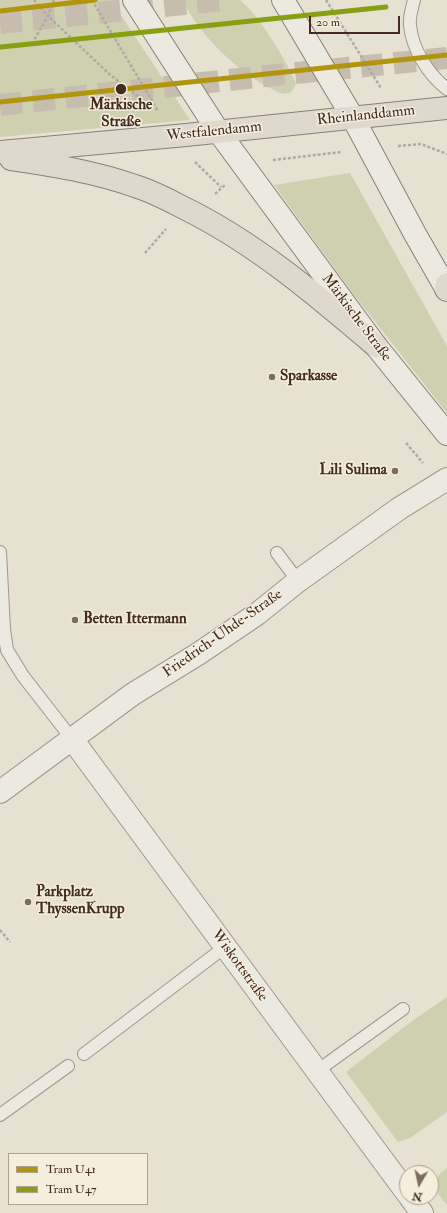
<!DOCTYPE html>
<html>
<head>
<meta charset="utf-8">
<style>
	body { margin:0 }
	#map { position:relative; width:447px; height:1213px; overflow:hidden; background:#e7e1d2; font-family:"IM FELL Double Pica",serif }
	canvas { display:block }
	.legend { position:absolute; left:8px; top:1153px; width:140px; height:52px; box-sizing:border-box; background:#f5eedc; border:1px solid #aea092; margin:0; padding:5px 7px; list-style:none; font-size:12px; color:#432b23 }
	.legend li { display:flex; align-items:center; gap:8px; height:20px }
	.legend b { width:20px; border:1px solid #aea092 }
	.north { position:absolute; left:399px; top:1165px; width:40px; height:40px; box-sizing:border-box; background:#f5eedc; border:1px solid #aea092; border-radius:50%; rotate:189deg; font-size:11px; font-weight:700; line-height:16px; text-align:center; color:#432b23 }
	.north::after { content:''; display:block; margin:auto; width:14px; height:18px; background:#7c6b60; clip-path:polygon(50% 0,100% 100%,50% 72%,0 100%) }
	.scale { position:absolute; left:309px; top:16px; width:91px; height:18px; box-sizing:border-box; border:2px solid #432b23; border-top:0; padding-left:5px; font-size:12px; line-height:14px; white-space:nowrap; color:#432b23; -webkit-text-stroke:3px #f5eedc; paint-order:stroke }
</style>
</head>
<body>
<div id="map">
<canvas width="447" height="1213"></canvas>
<ul class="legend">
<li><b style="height:5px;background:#b2950e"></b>Tram U41</li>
<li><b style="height:5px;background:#86a012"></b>Tram U47</li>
</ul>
<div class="north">N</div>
<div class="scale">20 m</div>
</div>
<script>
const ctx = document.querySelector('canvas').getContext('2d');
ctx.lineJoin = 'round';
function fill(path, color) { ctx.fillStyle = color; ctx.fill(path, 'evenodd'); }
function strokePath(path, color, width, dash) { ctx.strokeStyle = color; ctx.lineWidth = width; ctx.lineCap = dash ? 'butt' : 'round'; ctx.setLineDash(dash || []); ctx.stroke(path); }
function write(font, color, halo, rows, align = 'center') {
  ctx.font = font + ' "IM FELL Double Pica",serif'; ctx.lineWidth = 3; ctx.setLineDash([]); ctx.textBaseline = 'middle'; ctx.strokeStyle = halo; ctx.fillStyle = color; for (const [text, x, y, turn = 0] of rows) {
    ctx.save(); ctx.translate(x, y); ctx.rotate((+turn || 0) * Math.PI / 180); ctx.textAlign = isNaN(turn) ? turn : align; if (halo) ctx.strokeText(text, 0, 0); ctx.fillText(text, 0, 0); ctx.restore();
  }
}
fill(new Path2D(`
	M 0,0 L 111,0 L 190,120 L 0,137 Z
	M 183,0 L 240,0 C 259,15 286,60 296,83 C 291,99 281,94 270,88 C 239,73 196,32 183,0 Z
	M 350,173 L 447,346 L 447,413 L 351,291 L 274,185 Z
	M 447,997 L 447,1112 L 410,1138 L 398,1142 L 346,1072 L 412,1021 Z
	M 447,1168 L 447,1205 L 431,1185 L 441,1173 Z`), '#cfd0b0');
strokePath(new Path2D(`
	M 0,23 L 223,0
	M 0,105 L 266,76 L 447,58`), '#c6bdaf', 22, [22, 11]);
const lane = new Path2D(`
	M 414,0 C 412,8 409,17 410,25 C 412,49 428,74 447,89
	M 0,552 L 4,629 L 7,650 L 23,676 L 72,739
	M 277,553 L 298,581
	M 84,1054 L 225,947
	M 317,1071 L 403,1009
	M 0,1115 L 68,1066`);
const street = new Path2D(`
	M 72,739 L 407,1193
	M 0,792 L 133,694 L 198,654 L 257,614 L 298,581 L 400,508 L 447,479
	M 410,1197 L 422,1213`);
const secondary = new Path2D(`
	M 134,0 L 218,131 L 376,346 L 447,434
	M 283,0 L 353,118 L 415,234 L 447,290`);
const primary = new Path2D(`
	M 0,152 L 186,135 L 447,108
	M 11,159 C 53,165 95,172 135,186 C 151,191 167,199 182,207 C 254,242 315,294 376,346
	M 446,289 L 447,284`);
strokePath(lane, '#9e988e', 14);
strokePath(street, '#9e988e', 24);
strokePath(secondary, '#878077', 24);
strokePath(primary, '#878077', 24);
strokePath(new Path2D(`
	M 34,0 L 48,16 L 34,40
	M 54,0 L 48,16 L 108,73 L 145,102
	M 92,0 L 158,111
	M 326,0 L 381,88
	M 398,146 L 421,144 L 447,154
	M 273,160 L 341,152
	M 195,162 L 221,187
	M 215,194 L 225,185
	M 145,253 L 166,229
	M 406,443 L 423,463
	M 0,930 L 10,942`), '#afaaa3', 2.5, [3, 2]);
strokePath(lane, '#ece9e1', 12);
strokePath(street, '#ece9e1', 22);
strokePath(secondary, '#ece9e1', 22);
strokePath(primary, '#dfd8cc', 22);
strokePath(new Path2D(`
	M 0,11 L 95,0
	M 0,102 L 447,55`), '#b2950e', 5);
strokePath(new Path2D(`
	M 1,47 L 386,7`), '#86a012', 5);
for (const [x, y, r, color] of [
	[121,89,6,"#432b23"],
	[272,377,4,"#7c6b60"],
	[395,471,4,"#7c6b60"],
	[75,620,4,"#7c6b60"],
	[28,902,4,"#7c6b60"]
]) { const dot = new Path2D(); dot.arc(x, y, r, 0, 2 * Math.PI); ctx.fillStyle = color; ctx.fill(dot); strokePath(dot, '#f5eedc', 1.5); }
write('bold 15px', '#432b23', '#f5eedc', [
	["Märkische",121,106],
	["Straße",121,123]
]);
write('15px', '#432b23', '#f5eedc', [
	["Rheinlanddamm",366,116,-6],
	["Westfalendamm",214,132,-6],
	["Märkische Straße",356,318,53],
	["Friedrich-Uhde-Straße",223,634,-35],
	["Wiskottstraße",239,966,54]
]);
write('bold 15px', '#432b23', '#f5eedc', [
	["Sparkasse",280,377],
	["Lili Sulima",387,471,"right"],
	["Betten Ittermann",83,620],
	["Parkplatz",36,893],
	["ThyssenKrupp",36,910]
], 'left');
</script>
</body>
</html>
